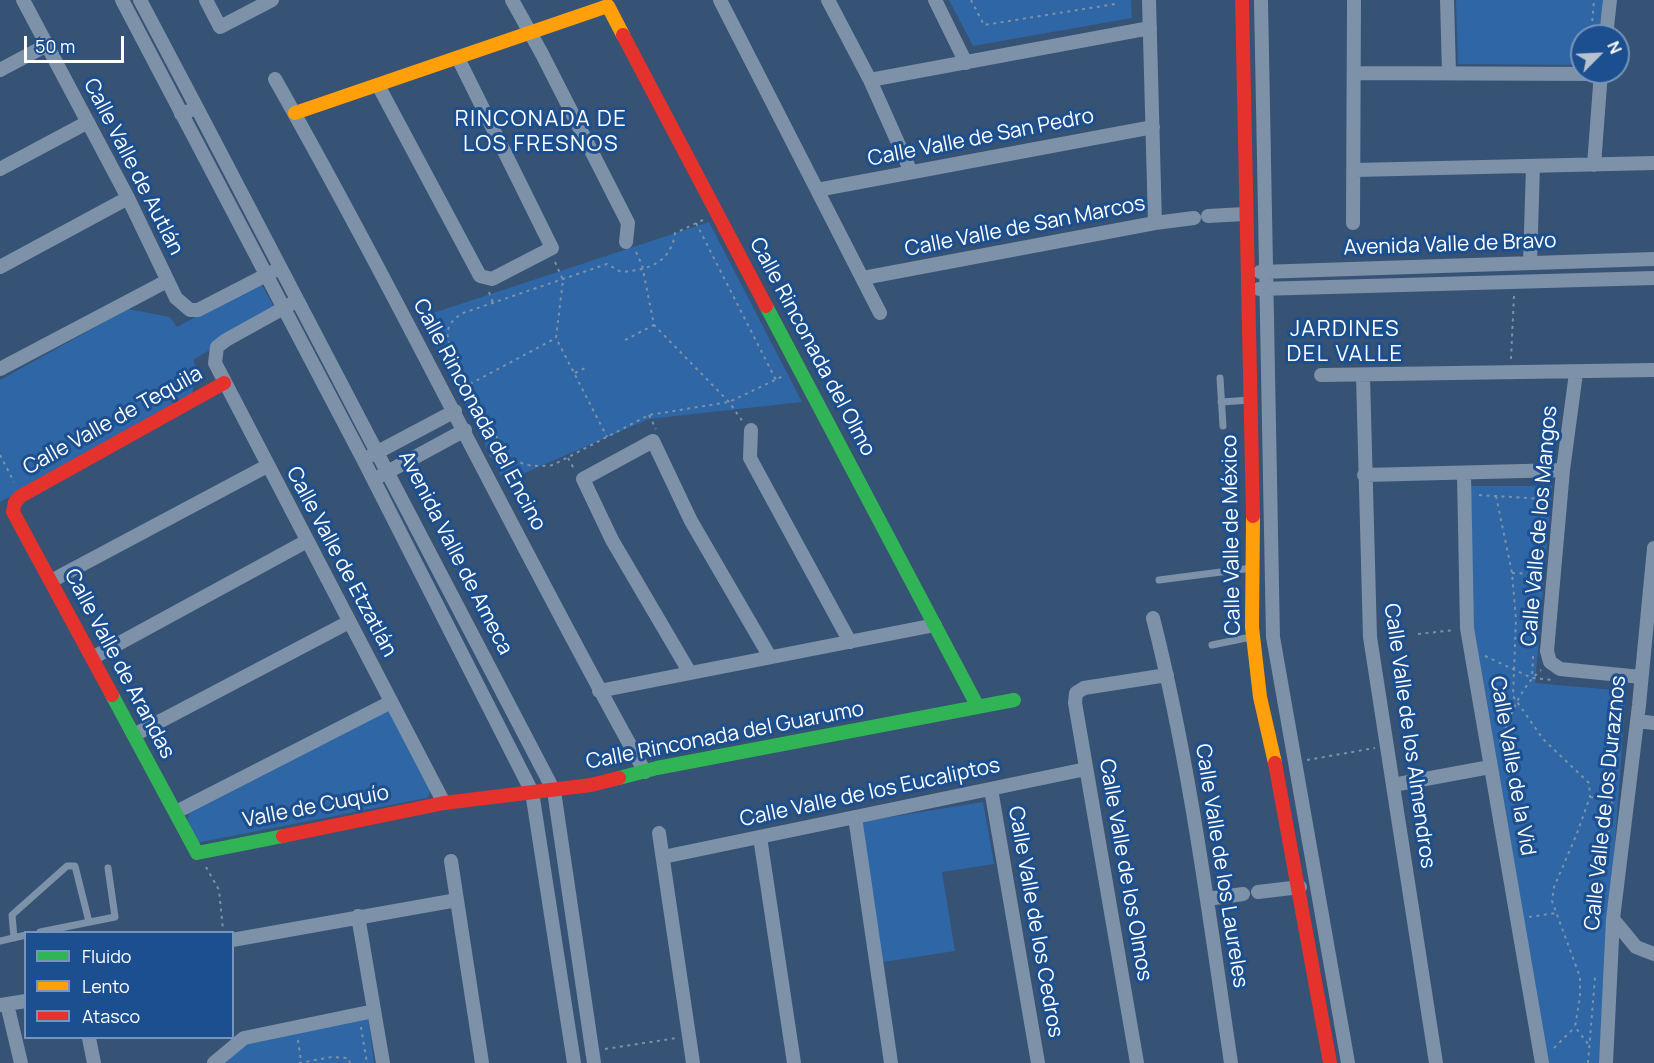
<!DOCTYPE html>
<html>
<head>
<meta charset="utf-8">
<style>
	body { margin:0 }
	#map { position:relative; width:1654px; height:1063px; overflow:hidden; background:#365274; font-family:Manrope,sans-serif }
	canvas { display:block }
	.legend { position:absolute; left:24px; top:931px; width:210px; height:108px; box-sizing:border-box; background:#1b4f8f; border:2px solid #7695bc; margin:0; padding:8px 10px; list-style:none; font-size:18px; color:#fff }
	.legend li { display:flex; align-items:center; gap:12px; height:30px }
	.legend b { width:30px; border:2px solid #7695bc }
	.north { position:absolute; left:1570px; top:24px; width:60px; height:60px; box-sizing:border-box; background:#1b4f8f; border:2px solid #7695bc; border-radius:50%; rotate:66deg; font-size:16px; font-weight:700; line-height:24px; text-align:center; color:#fff }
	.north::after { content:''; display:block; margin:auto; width:21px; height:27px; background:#b9c2ce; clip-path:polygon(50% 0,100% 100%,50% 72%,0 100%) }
	.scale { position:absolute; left:24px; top:36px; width:100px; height:27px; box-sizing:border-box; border:3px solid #fff; border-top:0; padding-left:8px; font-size:18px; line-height:21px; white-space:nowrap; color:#fff; -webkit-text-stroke:4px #1b4f8f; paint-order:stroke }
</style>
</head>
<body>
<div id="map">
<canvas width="1654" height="1063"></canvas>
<ul class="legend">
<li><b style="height:8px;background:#30b455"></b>Fluido</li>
<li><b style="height:8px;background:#ff9f0a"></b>Lento</li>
<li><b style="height:8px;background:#e5322d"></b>Atasco</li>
</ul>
<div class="north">N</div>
<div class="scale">50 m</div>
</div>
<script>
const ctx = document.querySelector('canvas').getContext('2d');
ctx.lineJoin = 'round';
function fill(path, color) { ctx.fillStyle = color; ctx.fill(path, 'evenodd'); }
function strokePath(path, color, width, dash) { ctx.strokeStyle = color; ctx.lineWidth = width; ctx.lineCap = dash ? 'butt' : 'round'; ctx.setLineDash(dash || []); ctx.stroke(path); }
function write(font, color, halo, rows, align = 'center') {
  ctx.font = font + ' Manrope,sans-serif'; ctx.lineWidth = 6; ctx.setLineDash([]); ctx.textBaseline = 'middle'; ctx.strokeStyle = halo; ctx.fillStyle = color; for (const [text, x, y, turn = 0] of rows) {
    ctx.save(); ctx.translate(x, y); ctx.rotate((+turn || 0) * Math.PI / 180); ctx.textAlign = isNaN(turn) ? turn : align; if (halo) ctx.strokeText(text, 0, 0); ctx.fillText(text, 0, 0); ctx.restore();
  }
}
fill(new Path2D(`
	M 949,0 L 1131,0 L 1132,18 L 973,46 Z
	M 1456,0 L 1604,0 L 1598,36 L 1582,36 L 1582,65 L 1458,64 Z
	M 709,222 L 802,402 L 649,419 L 504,482 L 421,317 Z
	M 260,282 L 276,310 L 193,360 L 198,372 L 189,404 L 0,502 L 0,380 L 128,309 L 170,317 L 177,327 Z
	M 1467,486 L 1552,486 L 1535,683 L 1626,691 L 1599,1063 L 1547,1063 L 1474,629 Z
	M 391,708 L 432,788 L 427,798 L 196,843 L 187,822 L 190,811 Z
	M 983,802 L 994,864 L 942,872 L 955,951 L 883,962 L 860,822 Z
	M 368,1016 L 374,1063 L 219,1063 L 246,1040 Z`), '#2f66a5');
strokePath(new Path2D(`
	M 971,0 L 984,25 L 1115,4 L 1115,0
	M 1591,36 L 1594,0
	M 703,220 L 675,233 C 671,263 648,270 621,272 L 607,264 L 463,313 C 453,319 446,326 448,338 C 450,354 498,445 510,456 C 522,467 538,467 553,465 L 649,415 L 729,402 L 783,376
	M 696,223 L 776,380
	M 636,252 L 642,265 L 654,325 L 729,402 L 743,422
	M 555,262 L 563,280 L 556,338 L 607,437
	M 489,292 L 493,303
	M 625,340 L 654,325
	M 438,355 L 451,348
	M 1511,359 L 1514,296
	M 575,373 L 585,368
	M 470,384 L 556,338
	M 649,415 L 656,429
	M 0,455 L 14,482
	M 490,456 L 503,449
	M 568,458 L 574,469
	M 1479,495 L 1543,499 L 1539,572
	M 1496,496 L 1512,573 L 1516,619 L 1513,696 L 1543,739 L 1589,783 L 1590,797 L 1576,836 L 1554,887 L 1552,901 L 1580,977 L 1580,996 L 1575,1027 L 1589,1045
	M 1512,573 L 1539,574
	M 1418,634 L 1455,630
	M 1485,656 L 1532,678
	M 1533,656 L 1532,678 L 1552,680
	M 1500,742 C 1511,715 1519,689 1541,670
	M 1307,760 L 1375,748
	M 1590,797 L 1612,800
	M 1595,847 L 1606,848
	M 1605,864 L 1624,688
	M 206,867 L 219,890 L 223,930
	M 1529,917 L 1556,913
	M 361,1027 L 367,1063
	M 298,1040 L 301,1061
	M 1554,1048 L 1575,1027
	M 605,1049 L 677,1038
	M 299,1063 L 332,1057 L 348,1058 L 350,1063
	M 1588,1063 L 1595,977`), '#7d92a8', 2, [3, 4.5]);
strokePath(new Path2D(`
	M 1220,378 L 1223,426
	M 1221,402 L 1251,400
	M 1159,580 L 1252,568
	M 1212,645 L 1251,637
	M 40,932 L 115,917 L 108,868
	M 14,938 L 12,915 L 67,866 L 75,866 L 89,922
	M 0,941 L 26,935`), '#7d92a8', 7);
strokePath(new Path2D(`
	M 23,0 L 128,198 L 176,298 L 190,310 L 198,310 L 272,272
	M 122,0 L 363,459 L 532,792 L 574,1063
	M 140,0 L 197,108
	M 206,0 L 220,27 L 272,0
	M 512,0 L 542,54 L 628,223 L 626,242
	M 720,0 L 880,313
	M 828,0 L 870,80 L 911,172
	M 935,0 L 966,63
	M 1149,0 L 1155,223
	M 1261,0 L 1273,637 L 1348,1063
	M 1447,0 L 1449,72
	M 1606,36 L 1610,0
	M 0,70 L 47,45
	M 1355,73 L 1601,74
	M 275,79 C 404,307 517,543 645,772
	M 870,80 L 1150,28
	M 378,85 L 480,276 L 492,279 L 552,248 L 458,58
	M 181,114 L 197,108 L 554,791 L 594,1063
	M 1594,165 L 1601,72
	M 0,169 L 88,122
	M 1355,170 L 1654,163
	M 817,190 L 1153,127
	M 1208,216 L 1245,214
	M 1353,223 L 1354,0
	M 1530,263 L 1533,166
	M 0,267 L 128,198
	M 1260,272 L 1654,259
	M 863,278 L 1155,223 L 1194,218
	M 1259,289 L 1654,278
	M 291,304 L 226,340 L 217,347 L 215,363 L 444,803
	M 0,369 L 167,281
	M 1576,373 L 1563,470 L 1547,651 L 1550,662 L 1560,669 L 1641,677
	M 1321,375 L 1654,370
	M 1363,376 L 1370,637 L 1436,1063
	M 751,430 L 750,458 L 850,642
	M 372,455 L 455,411
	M 1464,474 L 1467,628 L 1542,1063
	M 382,475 L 465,430
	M 1364,475 L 1563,470
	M 51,581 L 267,466
	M 1153,618 C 1190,764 1209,915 1231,1063
	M 94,657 L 307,541
	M 690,673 L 612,540 L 583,479 L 653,441 L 691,521 L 770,657
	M 599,691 L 935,625
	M 1637,721 L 1654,723
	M 134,735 L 349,622
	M 1393,785 L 1490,767
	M 991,789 L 1038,1063
	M 176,812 L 391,702
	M 855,817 L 891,1063
	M 659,833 L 693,1063
	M 760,837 L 794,1063
	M 663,857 L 1086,769
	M 451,861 L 482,1063
	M 1258,892 L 1300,887
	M 1207,899 L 1243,894
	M 358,916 L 383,1063
	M 1613,919 L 1636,947 L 1654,954
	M 232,940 L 457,900
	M 7,1004 L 21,1063
	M 0,1005 L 26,1001
	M 89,1038 L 94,1063
	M 214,1063 L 244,1038 L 374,1011
	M 1137,1063 L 1075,703 L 1076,693 L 1084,688 L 1167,675
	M 1606,1063 L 1613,919 L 1639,705 L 1654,548`), '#7d92a8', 14);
strokePath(new Path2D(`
	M 766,306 L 978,707
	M 112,695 L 197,853 L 283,836
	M 619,778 L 657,768 L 1014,700`), '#30b455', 14);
strokePath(new Path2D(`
	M 295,113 L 608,6 L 623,35
	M 1253,516 L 1252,627 L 1260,697 L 1275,763`), '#ff9f0a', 14);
strokePath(new Path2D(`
	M 1242,0 L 1253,516
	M 623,35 L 766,306
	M 112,695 L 13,512 L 15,502 L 21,496 L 224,383
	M 1275,763 L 1330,1063
	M 283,836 L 444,803 L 591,785 L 619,778`), '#e5322d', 14);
write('21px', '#fff', '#1b4f8f', [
	["Calle Valle de San Pedro",981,138,-11],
	["Calle Valle de Autlán",133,167,63],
	["Calle Valle de San Marcos",1025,227,-11],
	["Avenida Valle de Bravo",1450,245,-2],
	["Calle Rinconada del Olmo",812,347,62],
	["Calle Rinconada del Encino",479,415,62],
	["Calle Valle de Tequila",113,421,-29],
	["Calle Valle de los Mangos",1540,526,-85],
	["Calle Valle de México",1232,535,-91],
	["Avenida Valle de Ameca",455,553,63],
	["Calle Valle de Etzatlán",341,562,62],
	["Calle Valle de Arandas",119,664,62],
	["Calle Rinconada del Guarumo",725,736,-11],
	["Calle Valle de los Almendros",1409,736,82],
	["Calle Valle de la Vid",1512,766,80],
	["Calle Valle de los Eucaliptos",870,793,-12],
	["Calle Valle de los Duraznos",1606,803,-84],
	["Valle de Cuquío",316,807,-11],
	["Calle Valle de los Laureles",1221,866,81],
	["Calle Valle de los Olmos",1125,870,80],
	["Calle Valle de los Cedros",1035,922,80]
]);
ctx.letterSpacing = '1.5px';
write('22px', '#fff', '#1b4f8f', [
	["RINCONADA DE",541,120],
	["LOS FRESNOS",541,145],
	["JARDINES",1345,330],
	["DEL VALLE",1345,355]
]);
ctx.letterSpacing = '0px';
</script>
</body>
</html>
